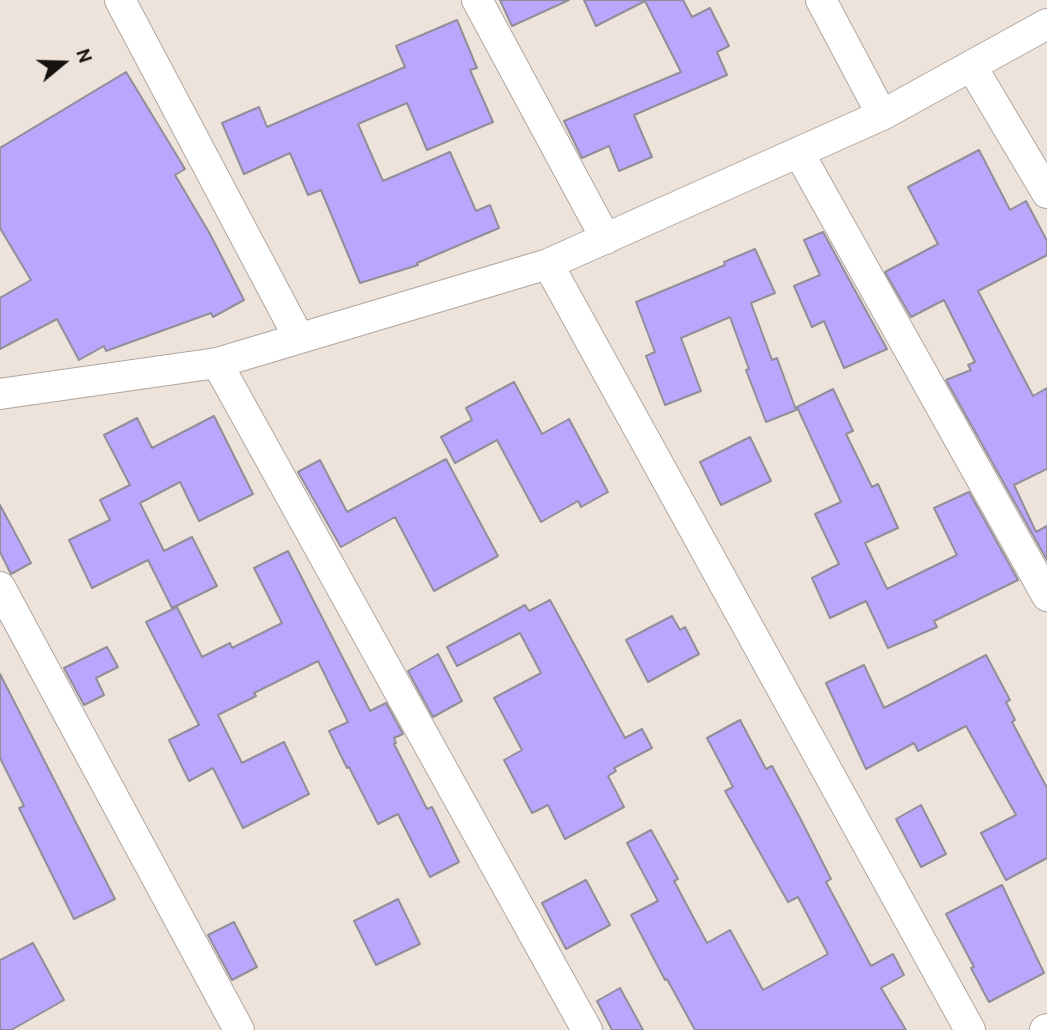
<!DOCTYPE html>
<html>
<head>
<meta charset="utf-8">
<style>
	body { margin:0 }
	#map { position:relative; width:1047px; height:1030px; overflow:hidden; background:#ede3db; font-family:Overpass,sans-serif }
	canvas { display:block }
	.north { position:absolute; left:28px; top:28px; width:70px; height:70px; -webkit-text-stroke:5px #ede3db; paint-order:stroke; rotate:71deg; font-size:19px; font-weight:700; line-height:28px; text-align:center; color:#15110f }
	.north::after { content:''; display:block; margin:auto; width:24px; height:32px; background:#15110f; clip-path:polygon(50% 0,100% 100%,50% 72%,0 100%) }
</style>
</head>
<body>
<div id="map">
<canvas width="1047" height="1030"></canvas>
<div class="north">N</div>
</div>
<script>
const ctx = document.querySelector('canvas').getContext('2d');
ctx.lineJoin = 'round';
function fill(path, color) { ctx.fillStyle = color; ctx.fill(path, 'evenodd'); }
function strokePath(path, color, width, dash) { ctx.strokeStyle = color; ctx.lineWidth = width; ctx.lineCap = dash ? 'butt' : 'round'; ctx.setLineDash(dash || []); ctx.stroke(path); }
const building = new Path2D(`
	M 500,0 L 569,0 L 512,26 Z
	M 584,0 L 683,0 L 692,17 L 710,8 L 729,46 L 717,52 L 727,75 L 634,115 L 652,157 L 619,171 L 609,146 L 582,158 L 564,121 L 681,72 L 645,1 L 596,26 Z
	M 457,20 L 477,68 L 470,70 L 493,122 L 427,150 L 407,103 L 358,124 L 383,181 L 450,152 L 476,211 L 490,205 L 499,228 L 417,263 L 418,265 L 360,283 L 321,190 L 308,195 L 290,153 L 244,174 L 222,123 L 259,107 L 267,127 L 405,67 L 396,46 Z
	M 126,72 L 185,169 L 175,175 L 210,234 L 244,300 L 213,317 L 211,313 L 106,351 L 104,346 L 79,360 L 57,319 L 0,349 L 0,298 L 31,280 L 0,228 L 0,148 Z
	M 979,150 L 1010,210 L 1026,201 L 1047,241 L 1047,255 L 978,291 L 1033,396 L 1047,388 L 1047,469 L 1014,485 L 1036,532 L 1047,526 L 1047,560 L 946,380 L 971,370 L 968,365 L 975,362 L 944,300 L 911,317 L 885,272 L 938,244 L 908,187 Z
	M 823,232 L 887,349 L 844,368 L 824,321 L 812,327 L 794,286 L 820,275 L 804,240 Z
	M 755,249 L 775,293 L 751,303 L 772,360 L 777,358 L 796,410 L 766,422 L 746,370 L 749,369 L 730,317 L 681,338 L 701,391 L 665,405 L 646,356 L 655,352 L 636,302 L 725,265 L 724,262 Z
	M 514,382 L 542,434 L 569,419 L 608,492 L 581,507 L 578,501 L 541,522 L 497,440 L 455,463 L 441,437 L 472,420 L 466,408 Z
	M 833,389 L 853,431 L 846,434 L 872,487 L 878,484 L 898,528 L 865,543 L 887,589 L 957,555 L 934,508 L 969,492 L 1018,580 L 934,621 L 937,627 L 888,648 L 866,601 L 830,618 L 812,578 L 839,564 L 815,514 L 841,502 L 797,407 Z
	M 214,416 L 253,494 L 199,521 L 180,482 L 140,503 L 164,551 L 192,537 L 217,586 L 172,608 L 148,560 L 92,588 L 69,540 L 110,520 L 100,500 L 130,485 L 104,435 L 137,418 L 152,448 Z
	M 750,437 L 771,481 L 721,505 L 700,462 Z
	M 446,459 L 498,556 L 434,591 L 395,517 L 341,547 L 298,472 L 320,460 L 347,512 Z
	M 0,505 L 31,563 L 11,574 L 0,552 Z
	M 288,551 L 370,711 L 386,703 L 403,734 L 394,738 L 396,743 L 394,744 L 427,809 L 432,807 L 459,862 L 430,877 L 398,814 L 378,824 L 349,767 L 347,768 L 329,731 L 348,722 L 318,661 L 254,693 L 256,696 L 218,715 L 242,763 L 284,742 L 309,794 L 243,828 L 213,768 L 189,781 L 169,740 L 199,725 L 146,622 L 177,607 L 202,657 L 230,643 L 232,648 L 282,623 L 254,568 Z
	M 550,600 L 625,738 L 642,729 L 652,748 L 614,768 L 616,771 L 608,776 L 624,807 L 565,839 L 548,805 L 532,813 L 504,760 L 522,750 L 494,698 L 541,673 L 520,633 L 457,666 L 447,647 L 525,605 L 529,611 Z
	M 672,616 L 680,630 L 685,627 L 699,654 L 648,682 L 626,640 Z
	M 107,647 L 118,667 L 96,678 L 104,695 L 84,705 L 64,668 Z
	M 438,654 L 462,701 L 433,717 L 408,671 Z
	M 986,655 L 1010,700 L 1006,702 L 1015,720 L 1012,722 L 1047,788 L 1047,858 L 1006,880 L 981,833 L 1016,815 L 966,726 L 918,751 L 914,743 L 866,769 L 826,683 L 864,665 L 884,708 Z
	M 0,674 L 115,899 L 74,919 L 19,808 L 24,806 L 0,758 Z
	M 740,720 L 766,769 L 772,766 L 800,818 L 831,879 L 826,882 L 871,966 L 893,954 L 904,975 L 881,988 L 906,1030 L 695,1030 L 667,979 L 665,980 L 631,915 L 658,901 L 627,843 L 651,830 L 678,879 L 674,881 L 707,943 L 730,930 L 763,990 L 828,954 L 798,897 L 788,902 L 725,791 L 733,787 L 707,738 Z
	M 921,805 L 946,854 L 921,867 L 896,819 Z
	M 586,880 L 610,925 L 566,949 L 542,903 Z
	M 1002,885 L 1044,973 L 989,1002 L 971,968 L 974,967 L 946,914 Z
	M 398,899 L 420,944 L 376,965 L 354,921 Z
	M 234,922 L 257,967 L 232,980 L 208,935 Z
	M 33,943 L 64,1000 L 11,1030 L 0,1030 L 0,960 Z
	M 620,988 L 643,1030 L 612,1030 L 597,1001 Z`);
fill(building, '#bba6fe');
strokePath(building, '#908f99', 2);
const minor = new Path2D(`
	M 120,0 L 299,338
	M 477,0 L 606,239
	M 821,0 L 882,115
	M 972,67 L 1047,193
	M 799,153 L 1047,596
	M 548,264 L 970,1030
	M 217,363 L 587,1030
	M 0,394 L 217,363 L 548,264 L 882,115 L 1047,24
	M 0,587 L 239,1030
	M 1045,1030 L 1047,1029`);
strokePath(minor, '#b1a7a0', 32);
strokePath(minor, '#fff', 30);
</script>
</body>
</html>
